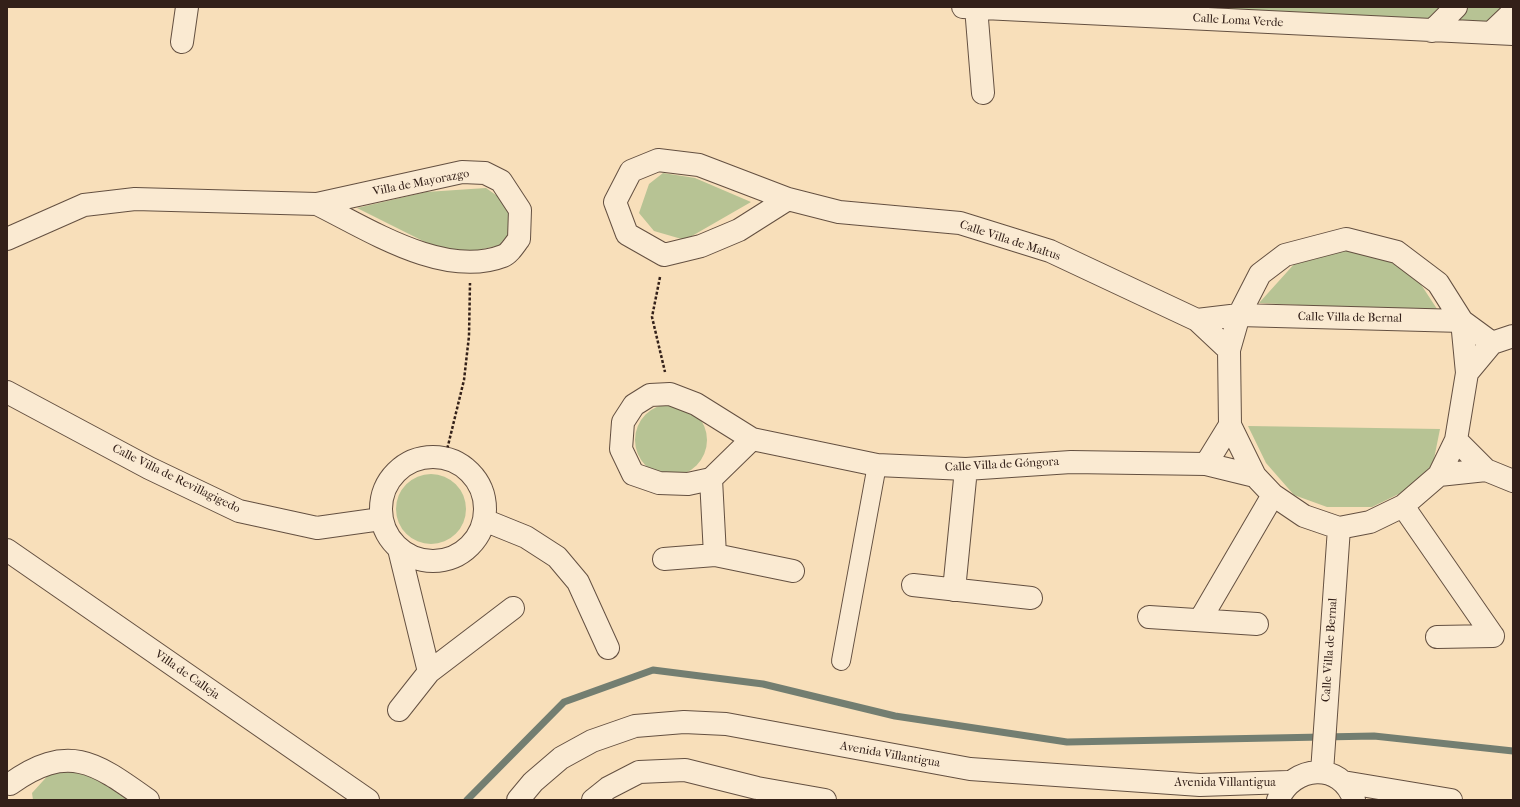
<!DOCTYPE html>
<html>
<head>
<meta charset="utf-8">
<style>
	body { margin:0 }
	#map { position:relative; width:1520px; height:807px; overflow:hidden; background:#f8dfba; font-family:"IM FELL French Canon",serif }
	canvas { display:block }
	.frame { position:absolute; inset:0; border:8px solid #332019; pointer-events:none }
</style>
</head>
<body>
<div id="map">
<canvas width="1520" height="807"></canvas>
<div class="frame"></div>
</div>
<script>
const ctx = document.querySelector('canvas').getContext('2d');
ctx.lineJoin = 'round';
function fill(path, color) { ctx.fillStyle = color; ctx.fill(path, 'evenodd'); }
function strokePath(path, color, width, dash) { ctx.strokeStyle = color; ctx.lineWidth = width; ctx.lineCap = dash ? 'butt' : 'round'; ctx.setLineDash(dash || []); ctx.stroke(path); }
function write(font, color, halo, rows, align = 'center') {
  ctx.font = font + ' "IM FELL French Canon",serif'; ctx.lineWidth = 4; ctx.setLineDash([]); ctx.textBaseline = 'middle'; ctx.strokeStyle = halo; ctx.fillStyle = color; for (const [text, x, y, turn = 0] of rows) {
    ctx.save(); ctx.translate(x, y); ctx.rotate((+turn || 0) * Math.PI / 180); ctx.textAlign = isNaN(turn) ? turn : align; if (halo) ctx.strokeText(text, 0, 0); ctx.fillText(text, 0, 0); ctx.restore();
  }
}
fill(new Path2D(`
	M 963,7 L 1513,7 L 1513,34 Z
	M 663,173 L 695,178 L 751,202 L 685,240 L 654,231 L 639,213 L 649,184 Z
	M 486,188 L 510,205 L 512,225 L 506,244 L 469,252 L 435,247 L 357,208 L 426,192 Z
	M 1348,248 L 1395,261 L 1420,283 L 1439,312 L 1259,303 L 1296,262 Z
	M635 440a36 36 0 1 1 72 0a36 36 0 1 1-72 0Z
	M 1248,426 L 1440,429 L 1433,464 L 1409,489 L 1372,507 L 1327,507 L 1294,495 L 1266,463 Z
	M396 509a35 35 0 1 1 70 0a35 35 0 1 1-70 0Z
	M 52,771 L 87,771 L 132,800 L 33,800 L 32,793 Z`), '#b7c394');
strokePath(new Path2D(`
	M 467,800 L 564,702 L 653,670 L 763,684 L 895,716 L 1067,742 L 1374,736 L 1513,751`), '#737e71', 7);
const pedestrian = new Path2D(`
	M 841,661 L 877,465`);
const minor = new Path2D(`
	M 963,7 L 1513,34
	M 976,7 L 983,93
	M 1432,31 L 1456,7
	M 1491,33 L 1513,12
	M 182,42 L 187,7
	M 788,199 L 739,230 L 701,246 L 664,255 L 627,234 L 615,202 L 631,171 L 658,160 L 699,165 L 788,199 L 839,212 L 960,223 L 1050,251 L 1197,320 L 1229,350
	M 7,239 L 84,205 L 135,199 L 317,204 L 462,172 L 485,173 L 501,181 L 520,210 L 519,239 C 515,244 509,254 503,256 C 444,279 368,229 317,204
	M 1346,239 L 1397,252 L 1438,283 L 1462,321 L 1467,373 L 1456,440 L 1439,475 L 1403,506 L 1370,522 L 1339,528 L 1304,516 L 1273,495 L 1255,476 L 1230,425 L 1229,350 L 1239,315 L 1260,274 L 1285,255 Z
	M 1197,320 L 1239,315 L 1462,321 L 1492,343
	M 1467,373 L 1492,343 L 1513,336
	M 7,392 L 149,468 L 239,511 L 317,528 L 381,519
	M 752,439 L 711,479 L 688,484 L 659,483 L 633,474 L 621,449 L 623,422 L 634,405 L 650,395 L 670,394 L 696,404 L 752,439 L 877,465 L 966,469 L 1071,462 L 1206,464 L 1255,476
	M 1456,440 L 1486,470 L 1513,481
	M381 509a52 52 0 1 1 104 0a52 52 0 1 1-104 0Z
	M 1206,464 L 1230,425
	M 1439,475 L 1486,470
	M 711,479 L 715,555
	M 1403,506 L 1493,636
	M 484,520 L 526,537 L 557,557 L 578,582 L 608,648
	M 399,549 L 429,672
	M 7,550 L 368,800
	M 664,559 L 715,555 L 793,571
	M 913,585 L 1031,598
	M 954,590 L 966,469
	M 1149,617 L 1257,624
	M 1200,620 L 1273,495
	M 1437,637 L 1493,636
	M 399,710 L 429,672 L 513,608
	M 1322,772 L 1339,528
	M 1343,782 L 1451,800
	M 10,784 C 69,742 96,763 148,800
	M 518,800 L 533,782 L 561,758 L 592,741 L 635,726 L 684,722 L 726,724 L 970,769 L 1200,785 L 1288,782
	M 593,800 L 608,788 L 639,772 L 685,770 L 757,788 L 825,800
	M 1278,800 C 1293,765 1341,761 1354,800`);
strokePath(pedestrian, '#645041', 20);
strokePath(minor, '#645041', 24);
strokePath(new Path2D(`
	M 660,277 L 652,317 L 665,372
	M 445,458 L 464,380 L 469,336 L 470,283`), '#332019', 2.5, [3, 2]);
strokePath(pedestrian, '#faead2', 18);
strokePath(minor, '#faead2', 22);
write('12px', '#332019', '#faead2', [
	["Calle Loma Verde",1238,21,3],
	["Villa de Mayorazgo",421,183,-11],
	["Calle Villa de Maltus",1010,241,18],
	["Calle Villa de Bernal",1350,318,1],
	["Calle Villa de Góngora",1002,465,-3],
	["Calle Villa de Revillagigedo",176,479,26],
	["Calle Villa de Bernal",1330,650,-86],
	["Villa de Calleja",187,675,35],
	["Avenida Villantigua",890,755,10],
	["Avenida Villantigua",1225,783]
]);
</script>
</body>
</html>
